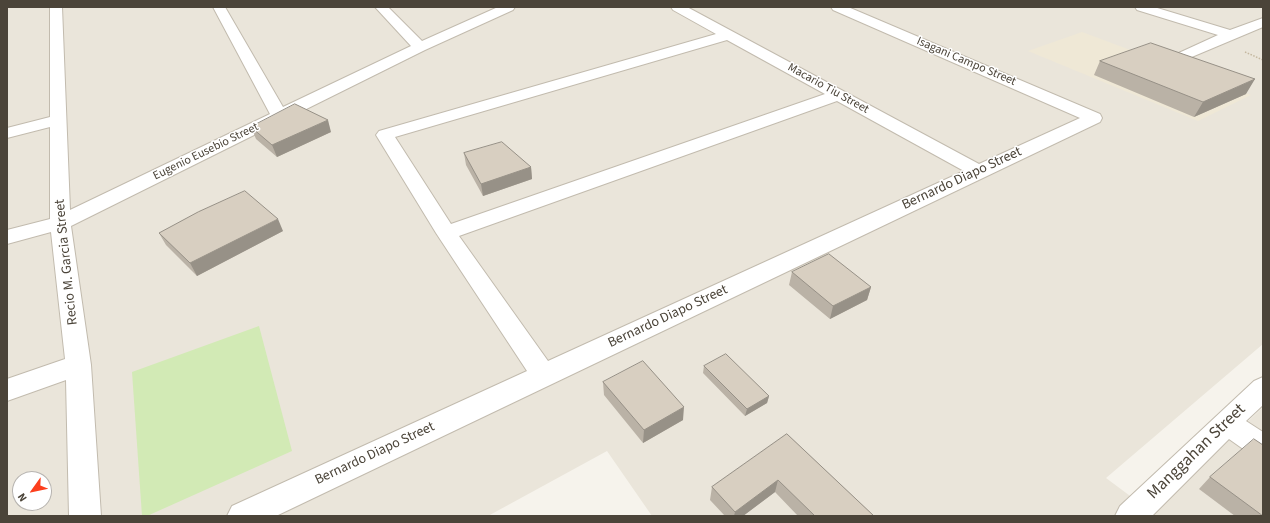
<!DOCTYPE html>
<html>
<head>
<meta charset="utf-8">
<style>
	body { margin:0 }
	#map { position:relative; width:1270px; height:523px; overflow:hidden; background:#f6f3ec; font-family:"Source Sans 3",sans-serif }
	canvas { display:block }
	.frame { position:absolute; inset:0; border:8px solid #4b4439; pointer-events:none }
	.north { position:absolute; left:12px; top:471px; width:40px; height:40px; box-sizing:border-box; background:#fff; border:1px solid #b7b4b0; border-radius:50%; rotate:237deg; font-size:11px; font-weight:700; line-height:16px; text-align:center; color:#4b4439 }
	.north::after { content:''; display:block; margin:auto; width:14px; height:18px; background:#fc3f1d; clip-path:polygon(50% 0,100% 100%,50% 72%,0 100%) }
</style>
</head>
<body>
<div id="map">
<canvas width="1270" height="523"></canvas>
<div class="frame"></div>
<div class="north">N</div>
</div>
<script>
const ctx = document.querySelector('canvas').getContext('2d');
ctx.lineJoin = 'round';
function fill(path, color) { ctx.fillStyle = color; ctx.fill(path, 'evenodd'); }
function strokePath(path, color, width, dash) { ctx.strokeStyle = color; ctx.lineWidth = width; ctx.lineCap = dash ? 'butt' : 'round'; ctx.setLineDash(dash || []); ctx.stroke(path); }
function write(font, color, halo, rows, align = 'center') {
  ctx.font = font + ' "Source Sans 3",sans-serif'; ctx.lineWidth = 3; ctx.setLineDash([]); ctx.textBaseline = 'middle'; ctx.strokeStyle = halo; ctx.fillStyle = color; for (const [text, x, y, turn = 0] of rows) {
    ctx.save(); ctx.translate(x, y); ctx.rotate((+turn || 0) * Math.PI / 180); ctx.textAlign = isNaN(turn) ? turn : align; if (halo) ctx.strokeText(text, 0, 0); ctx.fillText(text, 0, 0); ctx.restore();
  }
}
fill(new Path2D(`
	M 7,7 L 1263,7 L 1263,344 L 1106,478 L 1153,513 L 1263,407 L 1263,516 L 652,516 L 607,451 L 488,516 L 7,516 ZM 20,479 L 44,479 L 44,503 L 20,503 Z`), '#eae5da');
fill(new Path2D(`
	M 1082,32 L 1251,95 L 1198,121 L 1028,51 Z`), '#efe8d6');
fill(new Path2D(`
	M 259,326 L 292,451 L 147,516 L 142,516 L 132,372 Z`), '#d2eab5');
const street = new Path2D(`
	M 50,7 L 62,7 L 70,210 L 270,114 L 213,7 L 225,7 L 283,107 L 411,46 L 375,7 L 388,7 L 422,41 L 498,7 L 515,7 L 513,10 L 425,50 L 71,226 L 91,365 L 101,516 L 69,516 L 66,380 L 7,401 L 7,379 L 65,359 L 51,232 L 7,244 L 7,230 L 50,219 L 50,127 L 7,138 L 7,128 L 50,117 Z
	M 671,7 L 687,7 L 979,164 L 1080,118 L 833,10 L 831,7 L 848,7 L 1100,114 L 1102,118 L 1100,122 L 276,516 L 227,516 L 232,506 L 527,371 L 436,233 L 376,135 L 379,131 L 716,34 L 673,10 ZM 727,40 L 825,94 L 451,224 L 395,137 ZM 837,101 L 964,171 L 548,361 L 459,236 Z
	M 1135,7 L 1154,7 L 1230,30 L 1263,18 L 1263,27 L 1175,64 L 1170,63 L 1168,60 L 1170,57 L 1218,35 L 1137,10 Z
	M 1263,377 L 1263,405 L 1246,421 L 1263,432 L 1263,459 L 1253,456 L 1229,439 L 1152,516 L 1115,516 L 1120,506 L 1254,381 Z`);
strokePath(street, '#c2bbae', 2);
strokePath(new Path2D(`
	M 1245,52 L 1263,60`), '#c4b79f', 1.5, [1.5, 1.5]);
fill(street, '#fff');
fill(new Path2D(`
	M 1100,61 L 1246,94 L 1194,117 L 1094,75 Z
	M 251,127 L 331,132 L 277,157 L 256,139 Z
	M 464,153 L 531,167 L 532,179 L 483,196 L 466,165 Z
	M 283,231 L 197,276 L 166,245 L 159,233 Z
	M 792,272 L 871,287 L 867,300 L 830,319 L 789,285 Z
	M 704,366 L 769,396 L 767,403 L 745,416 L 703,373 Z
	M 603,382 L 683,420 L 643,443 L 604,395 Z
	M 787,434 L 874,516 L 798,516 L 775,492 L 743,516 L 725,516 L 710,500 L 712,487 Z
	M 1263,445 L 1263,516 L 1235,516 L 1199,489 L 1210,477 Z`), '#bab2a6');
fill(new Path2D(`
	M 1255,79 L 1246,94 L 1194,117 L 1203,102 Z
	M 328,120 L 331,132 L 277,157 L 272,145 Z
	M 531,167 L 532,179 L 483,196 L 481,184 Z
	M 278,219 L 283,231 L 197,276 L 190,263 Z
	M 871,287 L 867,300 L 830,319 L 833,306 Z
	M 769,396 L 767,403 L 745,416 L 747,409 Z
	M 684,407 L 683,420 L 643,443 L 644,430 Z
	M 778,480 L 775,492 L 743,516 L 734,516 L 735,512 Z`), '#979187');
const building = new Path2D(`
	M 1151,43 L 1255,79 L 1203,102 L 1100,61 Z
	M 295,104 L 328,120 L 272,145 L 251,127 Z
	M 502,142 L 531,167 L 481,184 L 464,153 Z
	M 245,191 L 278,219 L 190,263 L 159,233 L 198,212 Z
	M 829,254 L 871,287 L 833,306 L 792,272 Z
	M 726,354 L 769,396 L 747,409 L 704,366 Z
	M 643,361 L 684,407 L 644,430 L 603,382 Z
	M 787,434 L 874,516 L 815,516 L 778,480 L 735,512 L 712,487 Z
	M 1254,439 L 1263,445 L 1263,516 L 1210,477 Z`);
fill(building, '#d8cfc1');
strokePath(building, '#979187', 1);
write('12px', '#4b4439', '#fff', [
	["Isagani Campo Street",966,62,23],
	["Macario Tiu Street",828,89,29],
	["Eugenio Eusebio Street",206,152,-26]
]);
write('14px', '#4b4439', '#fff', [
	["Bernardo Diapo Street",962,179,-25],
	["Recio M. Garcia Street",67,262,-96],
	["Bernardo Diapo Street",668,317,-25],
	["Bernardo Diapo Street",375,454,-25]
]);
write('17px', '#4b4439', '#fff', [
	["Manggahan Street",1197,452,-44]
]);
</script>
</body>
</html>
